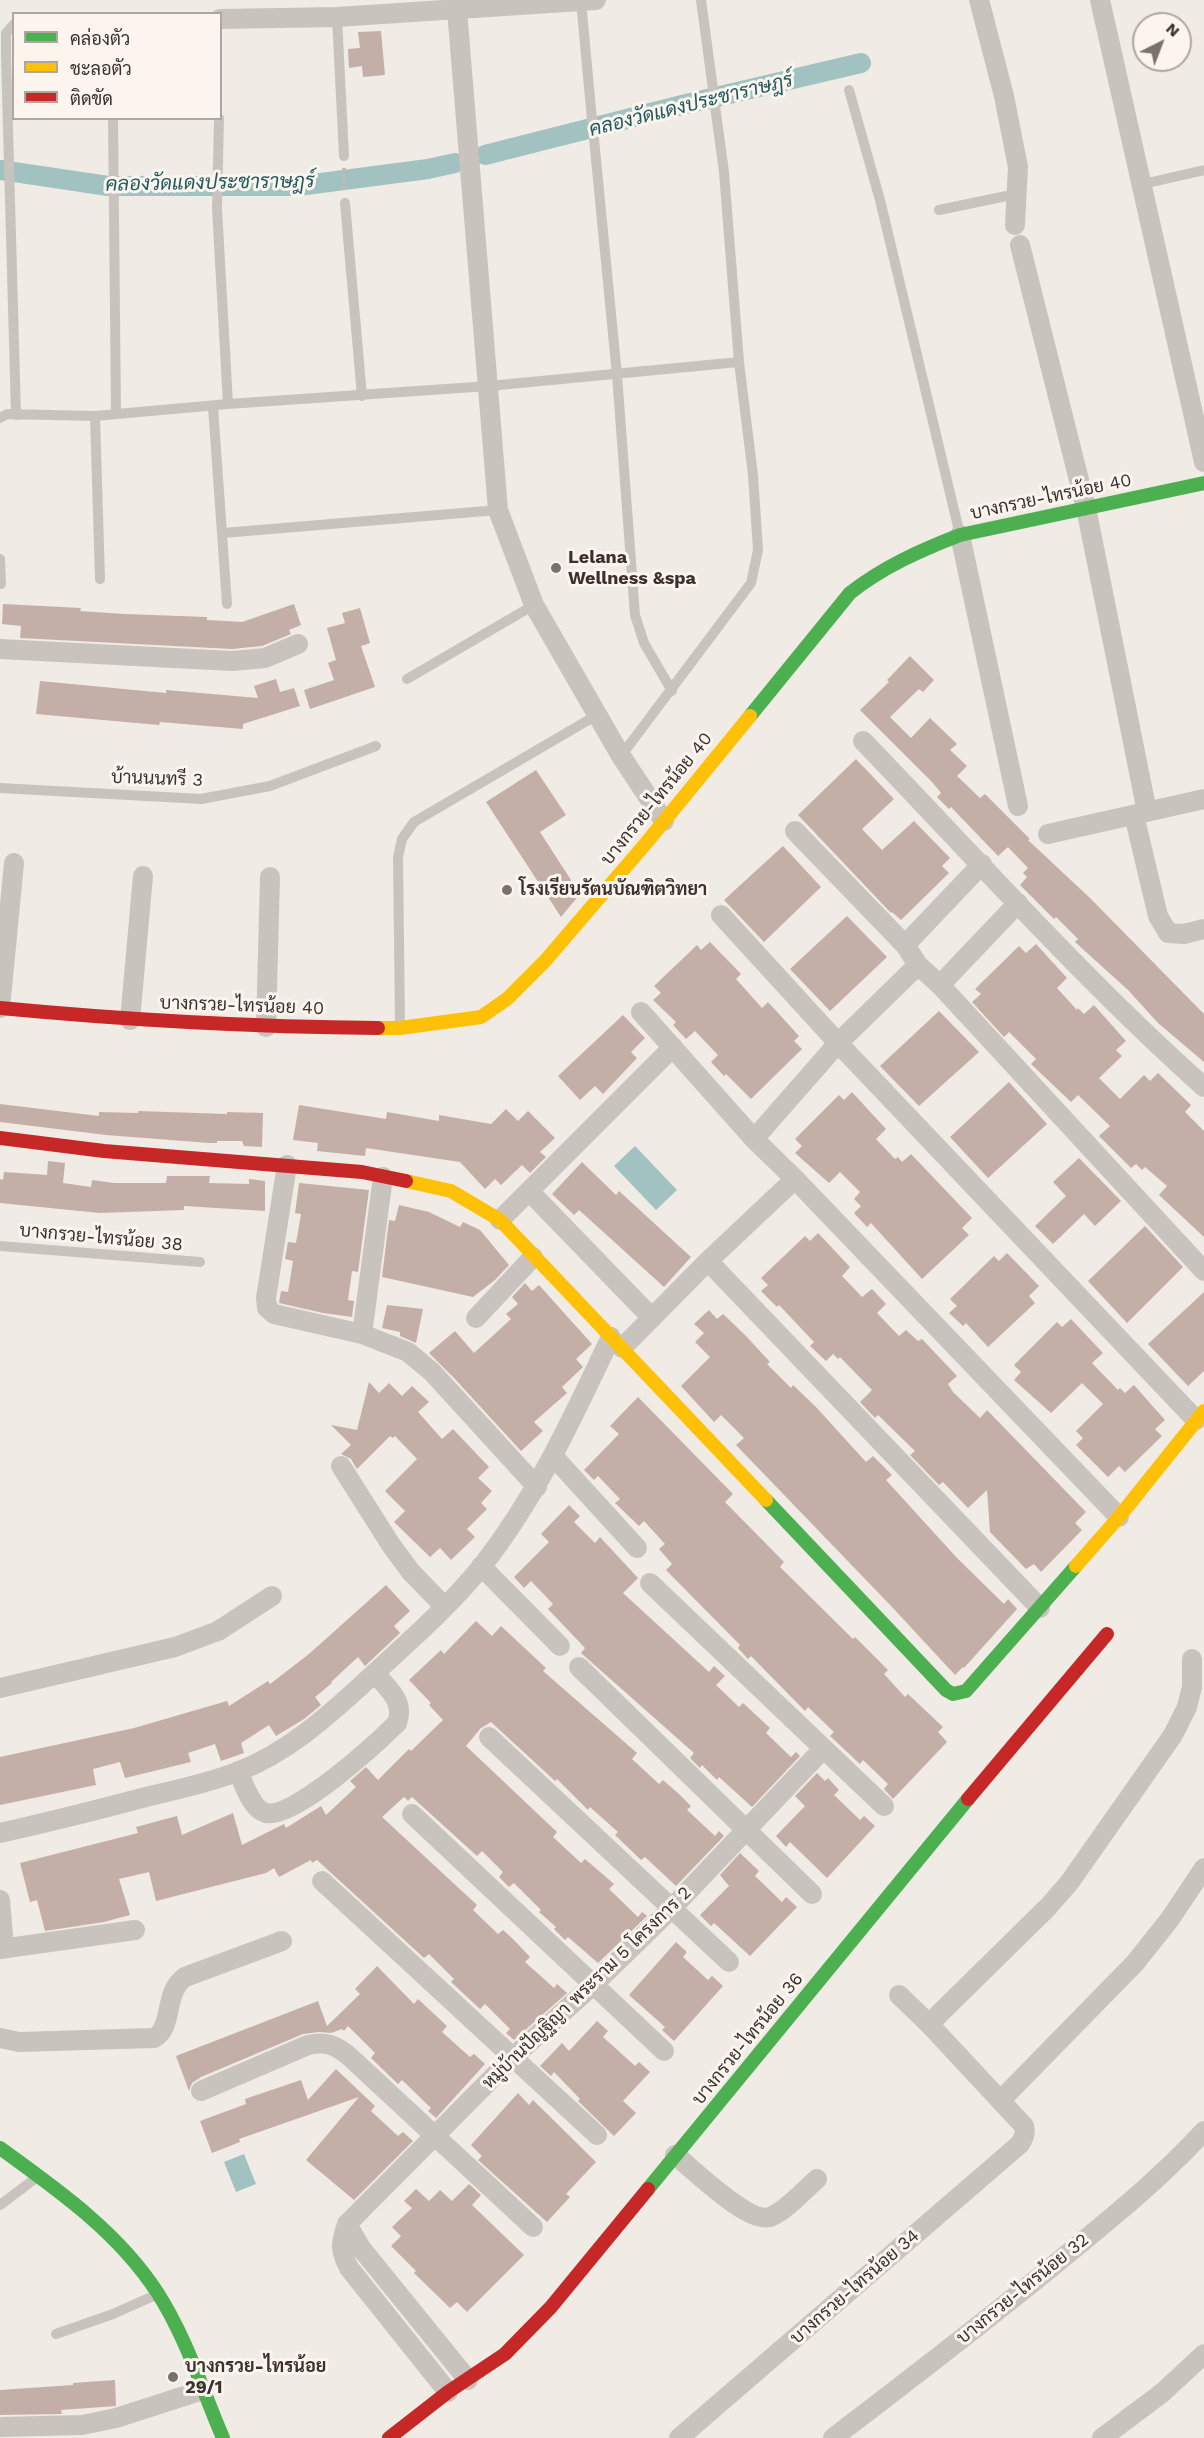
<!DOCTYPE html>
<html>
<head>
<meta charset="utf-8">
<style>
	body { margin:0 }
	#map { position:relative; width:1204px; height:2438px; overflow:hidden; background:#f0ebe5; font-family:"Work Sans",Sarabun,sans-serif }
	canvas { display:block }
	.legend { position:absolute; left:12px; top:12px; width:210px; height:108px; box-sizing:border-box; background:#fbf5ee; border:2px solid #aea6a0; margin:0; padding:8px 10px; list-style:none; font-size:18px; color:#3b302b }
	.legend li { display:flex; align-items:center; gap:12px; height:30px }
	.legend b { width:30px; border:2px solid #aea6a0 }
	.north { position:absolute; left:1132px; top:12px; width:60px; height:60px; box-sizing:border-box; background:#fbf5ee; border:2px solid #aea6a0; border-radius:50%; rotate:42deg; font-size:16px; font-weight:700; line-height:24px; text-align:center; color:#3b302b }
	.north::after { content:''; display:block; margin:auto; width:21px; height:27px; background:#7a716c; clip-path:polygon(50% 0,100% 100%,50% 72%,0 100%) }
</style>
</head>
<body>
<div id="map">
<canvas width="1204" height="2438"></canvas>
<ul class="legend">
<li><b style="height:8px;background:#4caf50"></b>คล่องตัว</li>
<li><b style="height:8px;background:#ffc107"></b>ชะลอตัว</li>
<li><b style="height:8px;background:#c62828"></b>ติดขัด</li>
</ul>
<div class="north">N</div>
</div>
<script>
const ctx = document.querySelector('canvas').getContext('2d');
ctx.lineJoin = 'round';
function fill(path, color) { ctx.fillStyle = color; ctx.fill(path, 'evenodd'); }
function strokePath(path, color, width, dash) { ctx.strokeStyle = color; ctx.lineWidth = width; ctx.lineCap = dash ? 'butt' : 'round'; ctx.setLineDash(dash || []); ctx.stroke(path); }
function write(font, color, halo, rows, align = 'center') {
  ctx.font = font + ' "Work Sans",Sarabun,sans-serif'; ctx.lineWidth = 6; ctx.setLineDash([]); ctx.textBaseline = 'middle'; ctx.strokeStyle = halo; ctx.fillStyle = color; for (const [text, x, y, turn = 0] of rows) {
    ctx.save(); ctx.translate(x, y); ctx.rotate((+turn || 0) * Math.PI / 180); ctx.textAlign = isNaN(turn) ? turn : align; if (halo) ctx.strokeText(text, 0, 0); ctx.fillText(text, 0, 0); ctx.restore();
  }
}
fill(new Path2D(`
	M 635,1146 L 677,1190 L 656,1210 L 614,1166 Z
	M 244,2154 L 256,2184 L 236,2192 L 224,2162 Z`), '#a1c2c1');
strokePath(new Path2D(`
	M 485,155 L 682,105 L 861,63
	M 0,170 L 108,186 L 298,186 L 428,169 L 455,163`), '#a1c2c1', 20);
fill(new Path2D(`
	M 381,31 L 385,75 L 363,77 L 362,66 L 349,68 L 348,49 L 360,48 L 358,32 Z
	M 3,604 L 81,608 L 80,611 L 124,614 L 207,617 L 207,620 L 242,622 L 294,604 L 301,625 L 289,630 L 291,634 L 262,646 L 232,649 L 20,638 L 21,626 L 2,624 Z
	M 360,608 L 370,643 L 361,646 L 375,687 L 310,709 L 304,690 L 334,680 L 328,663 L 336,660 L 327,628 L 345,623 L 342,613 Z
	M 910,656 L 934,680 L 923,692 L 919,689 L 890,717 L 911,738 L 930,718 L 957,744 L 950,750 L 967,766 L 957,776 L 980,798 L 985,794 L 1030,839 L 1028,840 L 1090,898 L 1204,1014 L 1204,1062 L 1158,1023 L 1128,990 L 1075,942 L 1078,939 L 1056,917 L 1054,919 L 1020,885 L 1027,877 L 1023,873 L 1028,868 L 1008,847 L 998,856 L 951,807 L 949,809 L 937,797 L 941,793 L 932,782 L 860,710 L 889,682 L 887,680 Z
	M 276,679 L 280,692 L 294,688 L 300,706 L 243,724 L 243,729 L 160,722 L 159,725 L 36,714 L 40,681 L 166,693 L 166,690 L 258,698 L 254,686 Z
	M 856,759 L 894,799 L 862,829 L 882,850 L 914,821 L 950,858 L 942,866 L 949,873 L 901,920 L 892,912 L 891,913 L 798,815 Z
	M 536,770 L 566,815 L 540,832 L 580,894 L 561,917 L 486,802 Z
	M 783,846 L 821,887 L 764,942 L 724,900 Z
	M 847,916 L 887,957 L 830,1011 L 790,969 Z
	M 710,942 L 741,974 L 736,979 L 762,1008 L 768,1002 L 799,1036 L 794,1041 L 802,1049 L 751,1099 L 726,1074 L 724,1076 L 711,1062 L 718,1055 L 695,1031 L 686,1039 L 673,1025 L 676,1022 L 653,1000 L 661,993 L 654,986 L 697,945 L 701,950 Z
	M 1036,944 L 1067,978 L 1057,988 L 1077,1010 L 1078,1008 L 1084,1014 L 1094,1005 L 1126,1041 L 1116,1050 L 1122,1056 L 1099,1078 L 1120,1099 L 1144,1075 L 1150,1081 L 1158,1073 L 1191,1105 L 1185,1112 L 1204,1131 L 1204,1237 L 1159,1195 L 1167,1186 L 1145,1167 L 1142,1170 L 1136,1164 L 1131,1168 L 1099,1136 L 1110,1126 L 1078,1095 L 1071,1102 L 1031,1064 L 1036,1059 L 1009,1032 L 1004,1037 L 972,1002 L 981,994 L 975,989 L 1019,946 L 1026,953 Z
	M 939,1011 L 979,1052 L 919,1106 L 880,1066 Z
	M 623,1015 L 645,1038 L 631,1052 L 637,1058 L 603,1094 L 595,1086 L 580,1100 L 558,1076 Z
	M 1009,1082 L 1047,1124 L 988,1178 L 950,1137 Z
	M 852,1092 L 886,1129 L 876,1139 L 895,1159 L 898,1157 L 902,1162 L 911,1154 L 972,1218 L 962,1228 L 969,1235 L 922,1279 L 871,1223 L 867,1227 L 854,1213 L 861,1206 L 854,1199 L 860,1192 L 840,1172 L 829,1183 L 795,1153 L 802,1146 L 795,1139 L 839,1095 L 844,1100 Z
	M 0,1104 L 99,1116 L 99,1112 L 138,1113 L 138,1111 L 227,1114 L 227,1112 L 263,1113 L 262,1147 L 244,1146 L 242,1141 L 217,1141 L 217,1143 L 209,1143 L 106,1135 L 0,1122 Z
	M 299,1105 L 386,1119 L 387,1112 L 439,1121 L 439,1115 L 491,1124 L 506,1109 L 518,1121 L 528,1111 L 555,1138 L 540,1152 L 546,1157 L 530,1173 L 522,1165 L 501,1185 L 495,1179 L 485,1189 L 460,1162 L 366,1148 L 365,1156 L 317,1151 L 318,1143 L 293,1140 Z
	M 1079,1158 L 1121,1201 L 1095,1226 L 1084,1214 L 1053,1244 L 1035,1226 L 1066,1196 L 1053,1182 Z
	M 48,1161 L 65,1163 L 63,1183 L 91,1187 L 92,1180 L 114,1183 L 166,1183 L 167,1176 L 210,1176 L 209,1183 L 249,1184 L 249,1179 L 265,1181 L 265,1211 L 184,1206 L 184,1210 L 100,1213 L 0,1203 L 0,1179 L 3,1180 L 4,1172 L 47,1175 Z
	M 582,1162 L 616,1195 L 619,1191 L 691,1257 L 664,1287 L 579,1210 L 574,1215 L 552,1194 Z
	M 299,1183 L 369,1190 L 358,1272 L 352,1271 L 348,1300 L 354,1301 L 352,1317 L 323,1313 L 279,1303 L 281,1291 L 288,1292 L 293,1261 L 285,1259 L 288,1242 L 296,1243 L 301,1214 L 295,1213 Z
	M 399,1205 L 429,1212 L 460,1227 L 463,1222 L 480,1230 L 509,1265 L 495,1280 L 473,1297 L 382,1277 L 389,1220 L 395,1221 Z
	M 1145,1226 L 1183,1267 L 1127,1323 L 1088,1281 Z
	M 818,1233 L 850,1267 L 842,1276 L 862,1297 L 872,1289 L 886,1304 L 877,1313 L 899,1336 L 906,1330 L 918,1341 L 922,1339 L 957,1376 L 948,1384 L 953,1392 L 980,1418 L 987,1410 L 1086,1512 L 1075,1523 L 1082,1530 L 1041,1572 L 1034,1564 L 1026,1569 L 990,1532 L 987,1490 L 968,1508 L 943,1482 L 939,1485 L 910,1455 L 915,1451 L 878,1415 L 875,1418 L 860,1402 L 872,1390 L 840,1357 L 838,1359 L 833,1354 L 826,1361 L 810,1346 L 814,1342 L 779,1305 L 777,1307 L 761,1291 L 768,1285 L 761,1278 L 805,1236 L 810,1241 Z
	M 1007,1253 L 1039,1286 L 1029,1296 L 1035,1303 L 988,1347 L 966,1323 L 963,1326 L 949,1313 L 957,1306 L 950,1299 L 994,1256 L 999,1261 Z
	M 525,1283 L 532,1291 L 539,1285 L 592,1344 L 576,1359 L 583,1367 L 562,1387 L 567,1393 L 534,1422 L 543,1431 L 521,1451 L 454,1378 L 429,1353 L 455,1331 L 474,1353 L 511,1319 L 506,1314 L 518,1304 L 512,1297 Z
	M 1204,1292 L 1204,1371 L 1188,1386 L 1148,1344 Z
	M 387,1305 L 423,1309 L 416,1343 L 400,1336 L 400,1332 L 382,1328 Z
	M 709,1310 L 717,1319 L 723,1314 L 746,1336 L 770,1362 L 767,1364 L 791,1388 L 793,1385 L 816,1407 L 866,1462 L 873,1456 L 892,1475 L 886,1480 L 957,1558 L 1004,1604 L 1008,1599 L 1017,1609 L 964,1668 L 963,1667 L 955,1675 L 893,1608 L 736,1445 L 744,1438 L 721,1415 L 714,1422 L 681,1386 L 710,1357 L 695,1342 L 704,1333 L 694,1324 Z
	M 1071,1319 L 1103,1353 L 1092,1363 L 1118,1390 L 1120,1388 L 1125,1393 L 1134,1385 L 1165,1420 L 1155,1429 L 1162,1436 L 1125,1472 L 1119,1466 L 1108,1477 L 1076,1445 L 1083,1438 L 1076,1431 L 1103,1404 L 1082,1383 L 1051,1413 L 1014,1380 L 1021,1372 L 1014,1365 L 1057,1322 L 1062,1327 Z
	M 369,1382 L 379,1393 L 389,1383 L 402,1396 L 412,1386 L 429,1402 L 418,1412 L 442,1439 L 453,1429 L 489,1467 L 478,1478 L 492,1491 L 481,1503 L 487,1509 L 467,1529 L 475,1537 L 451,1560 L 440,1548 L 430,1557 L 394,1522 L 405,1511 L 385,1491 L 417,1459 L 395,1436 L 393,1438 L 390,1436 L 357,1469 L 351,1459 L 341,1454 L 351,1445 L 331,1425 L 357,1430 Z
	M 638,1397 L 733,1494 L 725,1502 L 784,1562 L 780,1567 L 853,1639 L 855,1637 L 888,1670 L 884,1674 L 905,1697 L 908,1694 L 943,1727 L 938,1732 L 947,1742 L 893,1799 L 884,1789 L 888,1784 L 863,1760 L 860,1764 L 830,1736 L 834,1732 L 808,1707 L 805,1711 L 751,1656 L 748,1659 L 738,1648 L 740,1645 L 666,1570 L 672,1564 L 659,1549 L 665,1544 L 644,1521 L 639,1526 L 615,1503 L 620,1499 L 598,1476 L 594,1480 L 584,1470 L 619,1434 L 610,1426 Z
	M 569,1505 L 580,1516 L 574,1522 L 595,1543 L 600,1537 L 638,1578 L 623,1593 L 709,1672 L 714,1666 L 725,1676 L 716,1685 L 739,1707 L 743,1703 L 770,1728 L 766,1733 L 791,1757 L 796,1752 L 800,1756 L 752,1807 L 719,1777 L 717,1780 L 702,1765 L 700,1768 L 690,1758 L 694,1753 L 581,1653 L 585,1648 L 548,1609 L 553,1604 L 531,1581 L 524,1588 L 514,1577 L 549,1542 L 541,1534 Z
	M 386,1585 L 410,1611 L 394,1626 L 400,1633 L 365,1666 L 358,1657 L 331,1682 L 332,1683 L 315,1697 L 321,1705 L 304,1719 L 276,1736 L 269,1725 L 241,1743 L 244,1753 L 221,1761 L 215,1744 L 188,1753 L 191,1762 L 125,1778 L 120,1762 L 93,1769 L 96,1785 L 0,1805 L 0,1757 L 134,1728 L 227,1701 L 229,1706 L 268,1681 L 270,1684 L 309,1654 Z
	M 476,1621 L 492,1636 L 501,1626 L 546,1668 L 543,1671 L 637,1753 L 632,1759 L 659,1784 L 663,1780 L 680,1795 L 691,1806 L 687,1810 L 715,1836 L 719,1831 L 724,1836 L 676,1886 L 645,1857 L 641,1860 L 615,1835 L 618,1832 L 590,1807 L 588,1810 L 557,1779 L 555,1781 L 491,1722 L 481,1728 L 466,1746 L 557,1832 L 553,1837 L 581,1863 L 585,1859 L 614,1884 L 609,1889 L 638,1917 L 642,1912 L 647,1916 L 598,1963 L 568,1937 L 565,1940 L 554,1929 L 556,1927 L 539,1912 L 541,1910 L 514,1883 L 509,1887 L 499,1877 L 503,1872 L 482,1851 L 477,1856 L 412,1797 L 408,1801 L 404,1797 L 382,1817 L 477,1905 L 473,1910 L 498,1934 L 503,1930 L 514,1940 L 530,1957 L 525,1962 L 554,1988 L 557,1984 L 567,1993 L 514,2040 L 506,2033 L 510,2029 L 485,2004 L 480,2009 L 451,1982 L 454,1979 L 429,1954 L 424,1958 L 317,1860 L 312,1863 L 311,1860 L 279,1877 L 274,1868 L 266,1873 L 156,1901 L 149,1872 L 119,1879 L 130,1915 L 104,1922 L 45,1931 L 37,1900 L 30,1902 L 20,1863 L 138,1833 L 136,1827 L 177,1816 L 182,1835 L 233,1813 L 242,1845 L 284,1824 L 286,1828 L 321,1806 L 326,1815 L 356,1787 L 350,1781 L 366,1767 L 378,1780 L 409,1749 L 411,1751 L 443,1720 L 429,1705 L 431,1703 L 409,1680 L 441,1650 L 444,1654 Z
	M 817,1773 L 825,1781 L 828,1778 L 839,1790 L 834,1795 L 860,1820 L 864,1816 L 875,1826 L 827,1878 L 790,1842 L 786,1847 L 776,1836 L 805,1806 L 795,1796 Z
	M 740,1853 L 759,1871 L 755,1876 L 782,1902 L 786,1897 L 797,1907 L 750,1956 L 714,1923 L 711,1926 L 700,1915 L 729,1886 L 720,1875 Z
	M 676,1942 L 687,1952 L 683,1957 L 708,1980 L 712,1976 L 723,1986 L 674,2041 L 662,2030 L 665,2027 L 629,1995 Z
	M 377,1966 L 414,2004 L 418,1999 L 447,2026 L 442,2032 L 470,2057 L 474,2054 L 485,2064 L 436,2118 L 428,2111 L 431,2108 L 402,2080 L 398,2084 L 371,2058 L 375,2053 L 348,2026 L 344,2031 L 342,2029 L 331,2033 L 319,2032 L 303,2034 L 201,2077 L 192,2083 L 189,2091 L 176,2056 L 318,2001 L 327,2026 L 360,1994 L 355,1989 Z
	M 597,2021 L 608,2031 L 603,2037 L 635,2066 L 639,2062 L 650,2072 L 623,2101 L 636,2113 L 614,2136 L 578,2101 L 580,2099 L 554,2072 L 551,2076 L 540,2066 L 562,2043 L 569,2051 Z
	M 336,2069 L 375,2106 L 371,2111 L 398,2136 L 403,2132 L 413,2141 L 354,2200 L 306,2160 L 359,2097 L 239,2139 L 240,2142 L 212,2153 L 200,2121 L 246,2104 L 245,2099 L 301,2080 L 308,2100 Z
	M 518,2093 L 529,2105 L 533,2100 L 596,2162 L 566,2194 L 570,2197 L 547,2222 L 478,2160 L 482,2156 L 471,2145 Z
	M 469,2184 L 481,2195 L 472,2205 L 524,2255 L 467,2312 L 457,2302 L 450,2308 L 414,2273 L 416,2271 L 391,2246 L 401,2236 L 392,2227 L 412,2208 L 404,2201 L 416,2189 L 429,2201 L 440,2190 L 452,2201 Z
	M 115,2380 L 116,2406 L 61,2410 L 62,2414 L 0,2415 L 0,2390 L 73,2385 L 73,2383 Z`), '#c3afa7');
strokePath(new Path2D(`
	M 344,168 L 344,191`), '#c2bbb6', 4, [3, 3]);
strokePath(new Path2D(`
	M 701,0 L 713,89
	M 581,1 L 592,120
	M 337,17 L 344,156
	M 14,24 L 6,33 L 6,56 L 16,415
	M 849,90 L 880,200 L 960,535
	M 113,118 L 116,413
	M 219,118 L 217,208 L 228,404
	M 594,139 L 617,375 L 635,615 L 644,643 L 672,691
	M 1143,184 L 1204,170
	M 345,203 L 362,396
	M 939,210 L 1016,194
	M 213,407 L 227,604
	M 95,416 L 100,579
	M 0,418 L 7,414 L 95,416 L 228,404 L 489,386 L 739,362
	M 223,533 L 498,510
	M 0,559 L 1,584
	M 407,679 L 534,605
	M 621,756 L 751,583 L 758,550 L 753,475 L 739,362 L 724,172 L 715,106
	M 0,788 L 201,799 L 270,786 L 376,746
	M 400,1025 L 398,857 L 402,839 L 414,822 L 597,715
	M 0,1246 L 200,1262
	M 0,2205 L 36,2178
	M 56,2334 L 113,2314 L 158,2294`), '#c9c3be', 10);
strokePath(new Path2D(`
	M 979,0 L 1004,96 L 1018,167 L 1015,225
	M 1100,0 L 1204,462
	M 457,10 L 498,510 L 534,605 L 621,756 L 664,821
	M 220,19 L 337,17 L 596,0
	M 1020,245 L 1086,508 L 1147,812
	M 960,535 L 1018,806
	M 0,649 L 232,661 L 265,658 L 298,644
	M 863,741 C 975,857 1083,979 1204,1087
	M 1134,815 L 1158,916 L 1168,933 L 1184,934 L 1204,929
	M 795,831 L 905,945 L 918,965 L 940,985 L 1204,1271
	M 1048,834 L 1204,799
	M 721,915 L 838,1043 L 1196,1420
	M 905,945 L 982,864
	M 940,985 L 1018,903
	M 0,1008 L 14,863
	M 641,1012 L 754,1139 L 795,1179 L 1119,1517
	M 130,1020 L 143,876
	M 266,1027 L 270,877
	M 754,1139 L 838,1043 L 918,965
	M 287,1165 L 266,1298 L 267,1308 L 274,1314 L 362,1334 L 408,1352 L 432,1372 L 537,1487
	M 529,1191 L 652,1318
	M 500,1220 L 673,1047
	M 708,1261 L 1040,1608
	M 476,1318 L 533,1257
	M 362,1334 L 383,1177
	M 622,1348 L 708,1261 L 795,1179
	M 554,1457 L 637,1548
	M 341,1466 L 391,1545 L 411,1572 L 445,1607
	M 481,1566 L 560,1646
	M 650,1583 L 884,1806
	M 579,1667 L 812,1894
	M 0,1688 L 175,1647 L 218,1631 L 272,1596
	M 489,1737 L 729,1962
	M 238,1771 C 244,1784 251,1809 266,1813 C 293,1820 377,1743 397,1723 C 405,1701 388,1689 375,1673
	M 412,1814 L 664,2051
	M 0,1833 C 49,1822 97,1810 146,1797 C 176,1790 208,1783 237,1772 C 287,1753 328,1716 366,1681 C 406,1644 448,1608 482,1566 C 537,1496 573,1417 611,1337
	M 322,1881 L 597,2135
	M 0,1900 L 3,1935
	M 0,1949 L 135,1930
	M 929,2024 L 1048,1907 L 1069,1883 L 1173,1735 L 1187,1707 L 1192,1687 L 1192,1659
	M 0,2038 L 19,2042 L 154,2038 C 174,2028 163,1992 185,1977 L 282,1941
	M 201,2091 L 308,2045 C 326,2041 336,2045 350,2057 L 533,2227
	M 1001,2100 L 1135,1963 L 1170,1919 L 1204,1868
	M 675,2155 C 693,2169 748,2224 770,2217 C 787,2210 803,2191 817,2179
	M 347,2224 L 361,2248 L 468,2380
	M 448,2392 L 349,2268 C 340,2250 340,2244 347,2224 L 512,2058 L 593,1985 L 672,1908 L 823,1749
	M 0,2427 L 82,2425 L 116,2418 L 203,2390
	M 679,2438 L 1020,2144 C 1024,2137 1026,2133 1024,2126 L 929,2024 L 899,1995
	M 833,2438 C 909,2380 985,2322 1059,2261 C 1109,2220 1160,2179 1204,2131
	M 1102,2438 L 1162,2393 L 1204,2354`), '#c9c3be', 20);
strokePath(new Path2D(`
	M 750,716 L 850,593 C 883,567 921,550 960,535 L 1204,483
	M 766,1500 L 946,1690 L 953,1694 L 966,1691 L 1076,1566
	M 0,2148 C 58,2190 118,2232 157,2292 C 186,2337 202,2389 223,2438
	M 648,2189 L 968,1799`), '#4caf50', 14);
strokePath(new Path2D(`
	M 378,1028 L 400,1028 L 481,1017 L 507,999 L 545,961 L 647,842 L 750,716
	M 406,1181 L 451,1191 L 500,1220 L 766,1500
	M 1076,1566 L 1119,1517 L 1204,1411`), '#ffc107', 14);
strokePath(new Path2D(`
	M 0,1008 C 126,1020 251,1027 378,1028
	M 0,1138 L 104,1151 L 362,1172 L 406,1181
	M 968,1799 L 1107,1634
	M 389,2438 L 448,2392 L 505,2354 L 551,2307 L 648,2189`), '#c62828', 14);
for (const [x, y, r, color] of [
	[556,568,6,"#7a716c"],
	[507,890,6,"#7a716c"],
	[173,2377,6,"#7a716c"]
]) { const dot = new Path2D(); dot.arc(x, y, r, 0, 2 * Math.PI); ctx.fillStyle = color; ctx.fill(dot); strokePath(dot, '#fbf5ee', 2); }
write('18px', '#3b302b', '#fbf5ee', [
	["บางกรวย-ไทรน้อย 40",1051,497,-12],
	["บ้านนนทรี 3",157,779,2],
	["บางกรวย-ไทรน้อย 40",657,799,-51],
	["บางกรวย-ไทรน้อย 40",242,1006,2],
	["บางกรวย-ไทรน้อย 38",101,1238,5],
	["หมู่บ้านปัญฐิญา พระราม 5 โครงการ 2",587,1988,-44],
	["บางกรวย-ไทรน้อย 36",748,2039,-51],
	["บางกรวย-ไทรน้อย 34",855,2287,-41],
	["บางกรวย-ไทรน้อย 32",1023,2289,-39]
]);
write('bold 18px', '#3b302b', '#fbf5ee', [
	["Lelana",568,558],
	["Wellness &spa",568,579],
	["โรงเรียนรัตนบัณฑิตวิทยา",519,890],
	["บางกรวย-ไทรน้อย",185,2367],
	["29/1",185,2388]
], 'left');
write('italic 20px', '#1f5a5e', '#fbf5ee', [
	["คลองวัดแดงประชาราษฎร์",691,105,-14],
	["คลองวัดแดงประชาราษฎร์",210,183,-1]
]);
</script>
</body>
</html>
